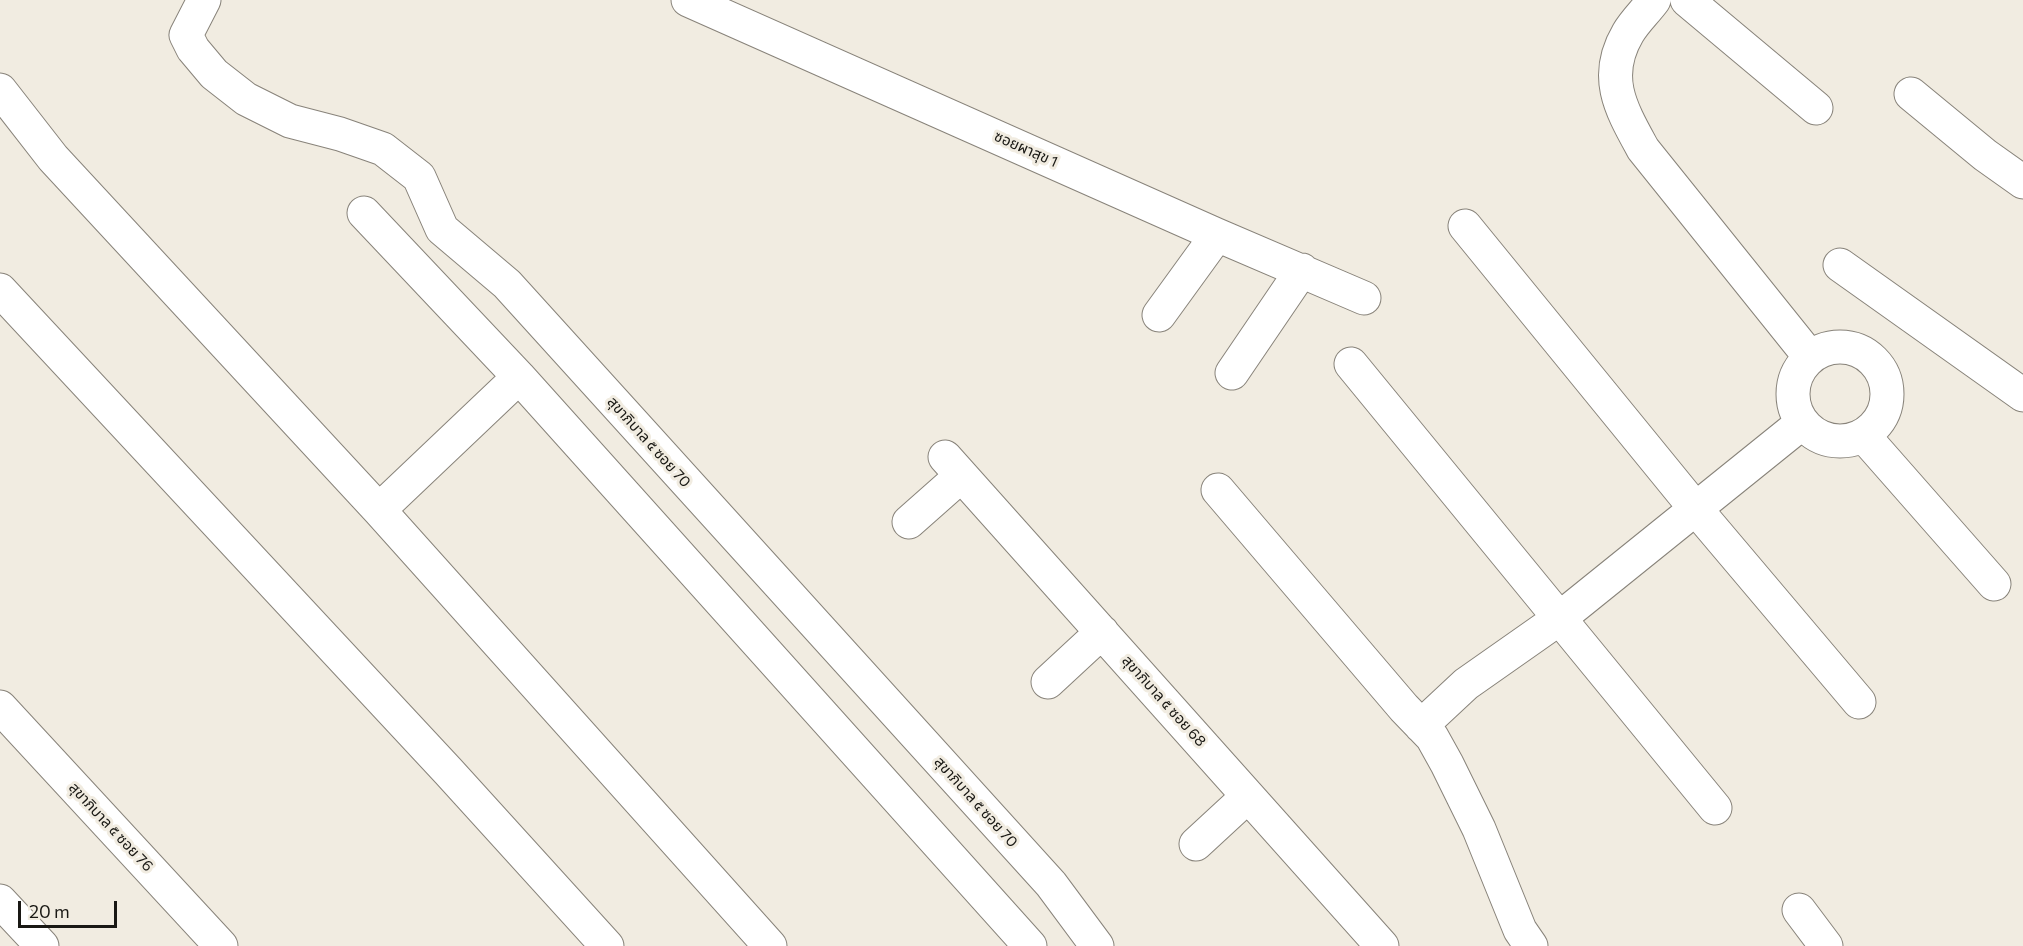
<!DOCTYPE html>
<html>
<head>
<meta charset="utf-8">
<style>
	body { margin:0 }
	#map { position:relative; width:2023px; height:946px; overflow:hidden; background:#f1ece1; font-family:Commissioner,sans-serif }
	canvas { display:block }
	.scale { position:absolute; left:18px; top:901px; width:99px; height:27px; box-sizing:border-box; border:3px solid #191814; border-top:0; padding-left:8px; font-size:18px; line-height:21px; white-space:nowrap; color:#191814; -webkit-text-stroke:4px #f1ece1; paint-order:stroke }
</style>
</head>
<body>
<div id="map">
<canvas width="2023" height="946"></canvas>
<div class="scale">20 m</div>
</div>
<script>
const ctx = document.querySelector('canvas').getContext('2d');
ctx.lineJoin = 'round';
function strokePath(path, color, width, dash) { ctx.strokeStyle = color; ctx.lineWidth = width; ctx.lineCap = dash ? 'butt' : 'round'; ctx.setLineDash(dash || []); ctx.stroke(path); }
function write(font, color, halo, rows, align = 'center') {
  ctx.font = font + ' Commissioner,"Noto Sans Thai",sans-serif'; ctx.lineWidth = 6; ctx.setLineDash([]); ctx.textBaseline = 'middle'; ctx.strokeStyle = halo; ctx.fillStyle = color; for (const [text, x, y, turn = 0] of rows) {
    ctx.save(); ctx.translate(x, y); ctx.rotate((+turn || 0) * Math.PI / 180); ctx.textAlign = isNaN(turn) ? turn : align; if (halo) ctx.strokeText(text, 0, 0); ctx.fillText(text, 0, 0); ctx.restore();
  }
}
const minor = new Path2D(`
	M 204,0 L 186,35 L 193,49 L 214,74 L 246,99 L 290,121 L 340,134 L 383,149 L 419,177 L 442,229 L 507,284 L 1051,884 L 1097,946
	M 688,0 L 1217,235 L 1364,298
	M 1654,0 C 1646,11 1635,21 1628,33 C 1602,77 1621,109 1643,149 L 1810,357
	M 1687,0 L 1816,108
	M 0,90 L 53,158 L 379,510 L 770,946
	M 1911,94 L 1985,155 L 2023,182
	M 364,213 L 519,377
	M 1465,226 L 1695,508 L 1859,702
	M 1840,265 L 2023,395
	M 0,290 L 448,771 L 607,946
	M 1159,315 L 1217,235
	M1793 394a47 47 0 1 1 94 0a47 47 0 1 1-94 0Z
	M 1351,364 L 1715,808
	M 1232,373 L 1302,270
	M 1863,435 L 1994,584
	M 945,457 L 1382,946
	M 1218,490 L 1404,708 L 1432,737 L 1447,764 L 1479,829 L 1520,930 L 1531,946
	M 379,510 L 519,377 L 1030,946
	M 909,522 L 961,476
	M 1048,682 L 1102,632
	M 0,707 L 221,946
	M 1421,726 L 1466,684 L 1560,618 L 1802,423
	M 1196,844 L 1248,796
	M 0,901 L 42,946
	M 1799,910 L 1826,946`);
strokePath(minor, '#88837a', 35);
strokePath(minor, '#fff', 33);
write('15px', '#191814', '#f1ece1', [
	["ซอยผาสุข 1",1026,149,24],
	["สุขาภิบาล ๕ ซอย 70",649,442,48],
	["สุขาภิบาล ๕ ซอย 68",1164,701,48],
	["สุขาภิบาล ๕ ซอย 70",976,802,48],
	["สุขาภิบาล ๕ ซอย 76",111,827,47]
]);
</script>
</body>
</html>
